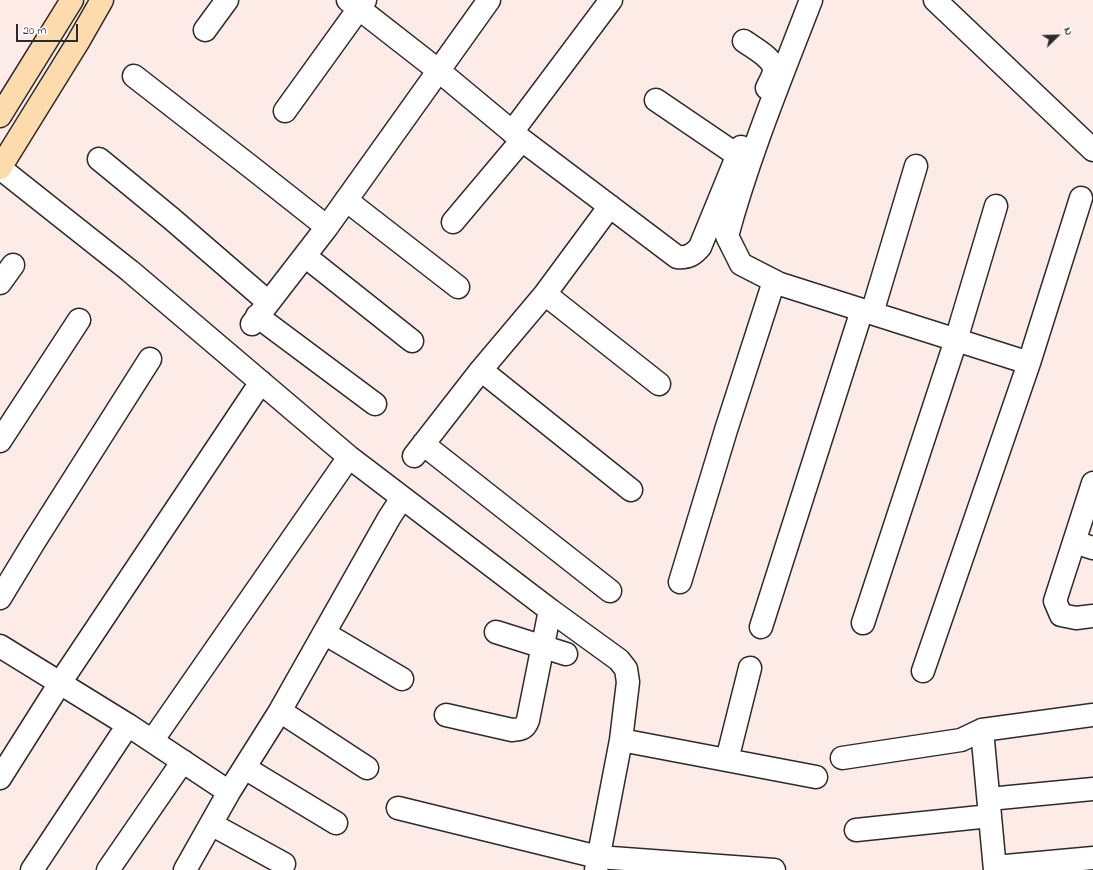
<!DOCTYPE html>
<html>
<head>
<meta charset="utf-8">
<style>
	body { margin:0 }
	#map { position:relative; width:1093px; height:870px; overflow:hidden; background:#fdebe8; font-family:"Indie Flower",sans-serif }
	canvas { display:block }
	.north { position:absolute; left:1037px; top:16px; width:40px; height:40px; -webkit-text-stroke:3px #fff; paint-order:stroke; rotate:67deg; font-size:11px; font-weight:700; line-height:16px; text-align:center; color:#2b2b2b }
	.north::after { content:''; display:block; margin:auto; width:14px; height:18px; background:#2b2b2b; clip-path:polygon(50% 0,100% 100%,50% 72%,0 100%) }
	.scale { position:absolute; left:16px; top:24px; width:62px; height:18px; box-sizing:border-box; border:2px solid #2b2b2b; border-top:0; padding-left:5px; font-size:12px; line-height:14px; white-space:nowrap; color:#2b2b2b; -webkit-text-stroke:3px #fff; paint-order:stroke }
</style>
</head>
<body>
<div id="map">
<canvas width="1093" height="870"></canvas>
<div class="north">N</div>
<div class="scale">20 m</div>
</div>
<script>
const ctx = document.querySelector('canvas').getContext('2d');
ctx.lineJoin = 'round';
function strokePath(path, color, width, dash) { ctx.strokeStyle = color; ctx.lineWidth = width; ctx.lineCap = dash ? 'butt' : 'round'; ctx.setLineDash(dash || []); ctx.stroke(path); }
const street = new Path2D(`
	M 348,0 L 439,71 L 522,140 L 677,257 C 688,258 693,255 700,247 L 741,147
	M 811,0 C 781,78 749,155 727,236 L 741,264 L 780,284 L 1029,363 L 923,671
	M 935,0 L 1093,150
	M 205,30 L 227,0
	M 744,41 C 752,47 775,59 774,70 C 774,76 769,83 767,88
	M 134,76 L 251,167 L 327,227
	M 656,100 L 737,155
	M 285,111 L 365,0
	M 512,132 L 611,0
	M 99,159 L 172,219 L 268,302
	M 0,168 L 130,271 L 349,457 L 550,610 L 619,660 L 626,669 L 628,682 L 621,740 L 596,870
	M 346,200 L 458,287
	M 453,222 L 522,140
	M 305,256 L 412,341
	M 0,283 L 13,265
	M 545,294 L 659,384
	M 872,313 L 916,166
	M 257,316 L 375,404
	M 252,324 L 327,227 L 489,0
	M 1029,363 L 1081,198
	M 481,370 L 631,490
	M 0,441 L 79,320
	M 423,444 L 610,591
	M 414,456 L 481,370 L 545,294 L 610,206
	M 1093,483 L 1055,601 L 1061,615 L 1076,618 L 1093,616
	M 1074,542 L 1093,548
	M 680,582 L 726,430 L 774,281
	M 0,598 L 34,542 L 150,359
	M 863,623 L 956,340 L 996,206
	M 761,627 L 862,310
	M 496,632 L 566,654
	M 324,633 L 402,679
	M 0,646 L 128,725 L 229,792
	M 280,711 L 367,768
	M 446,715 L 512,730 C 521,729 525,729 528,720 L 550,610
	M 982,730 L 995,870
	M 621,740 L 816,777
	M 152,741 L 349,457
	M 842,758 L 961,740 L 982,730 L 1093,715
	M 727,760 L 750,668
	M 245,768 L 336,823
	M 0,778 L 60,683 L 261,382
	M 989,799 L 1093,789
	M 398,808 L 598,857 L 774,870
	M 211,824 L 284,864
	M 856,830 L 990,816
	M 995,867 L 1093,858
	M 32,870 L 128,725
	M 108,870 L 183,761
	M 185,870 L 229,792 L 280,711 L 389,518 L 402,498`);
const primary = new Path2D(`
	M 0,116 L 72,0
	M 0,168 L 78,42 L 102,0`);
strokePath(street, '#2b2b2b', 25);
strokePath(primary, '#2b2b2b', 25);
strokePath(street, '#fff', 22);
strokePath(primary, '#fedbac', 22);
</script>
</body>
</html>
